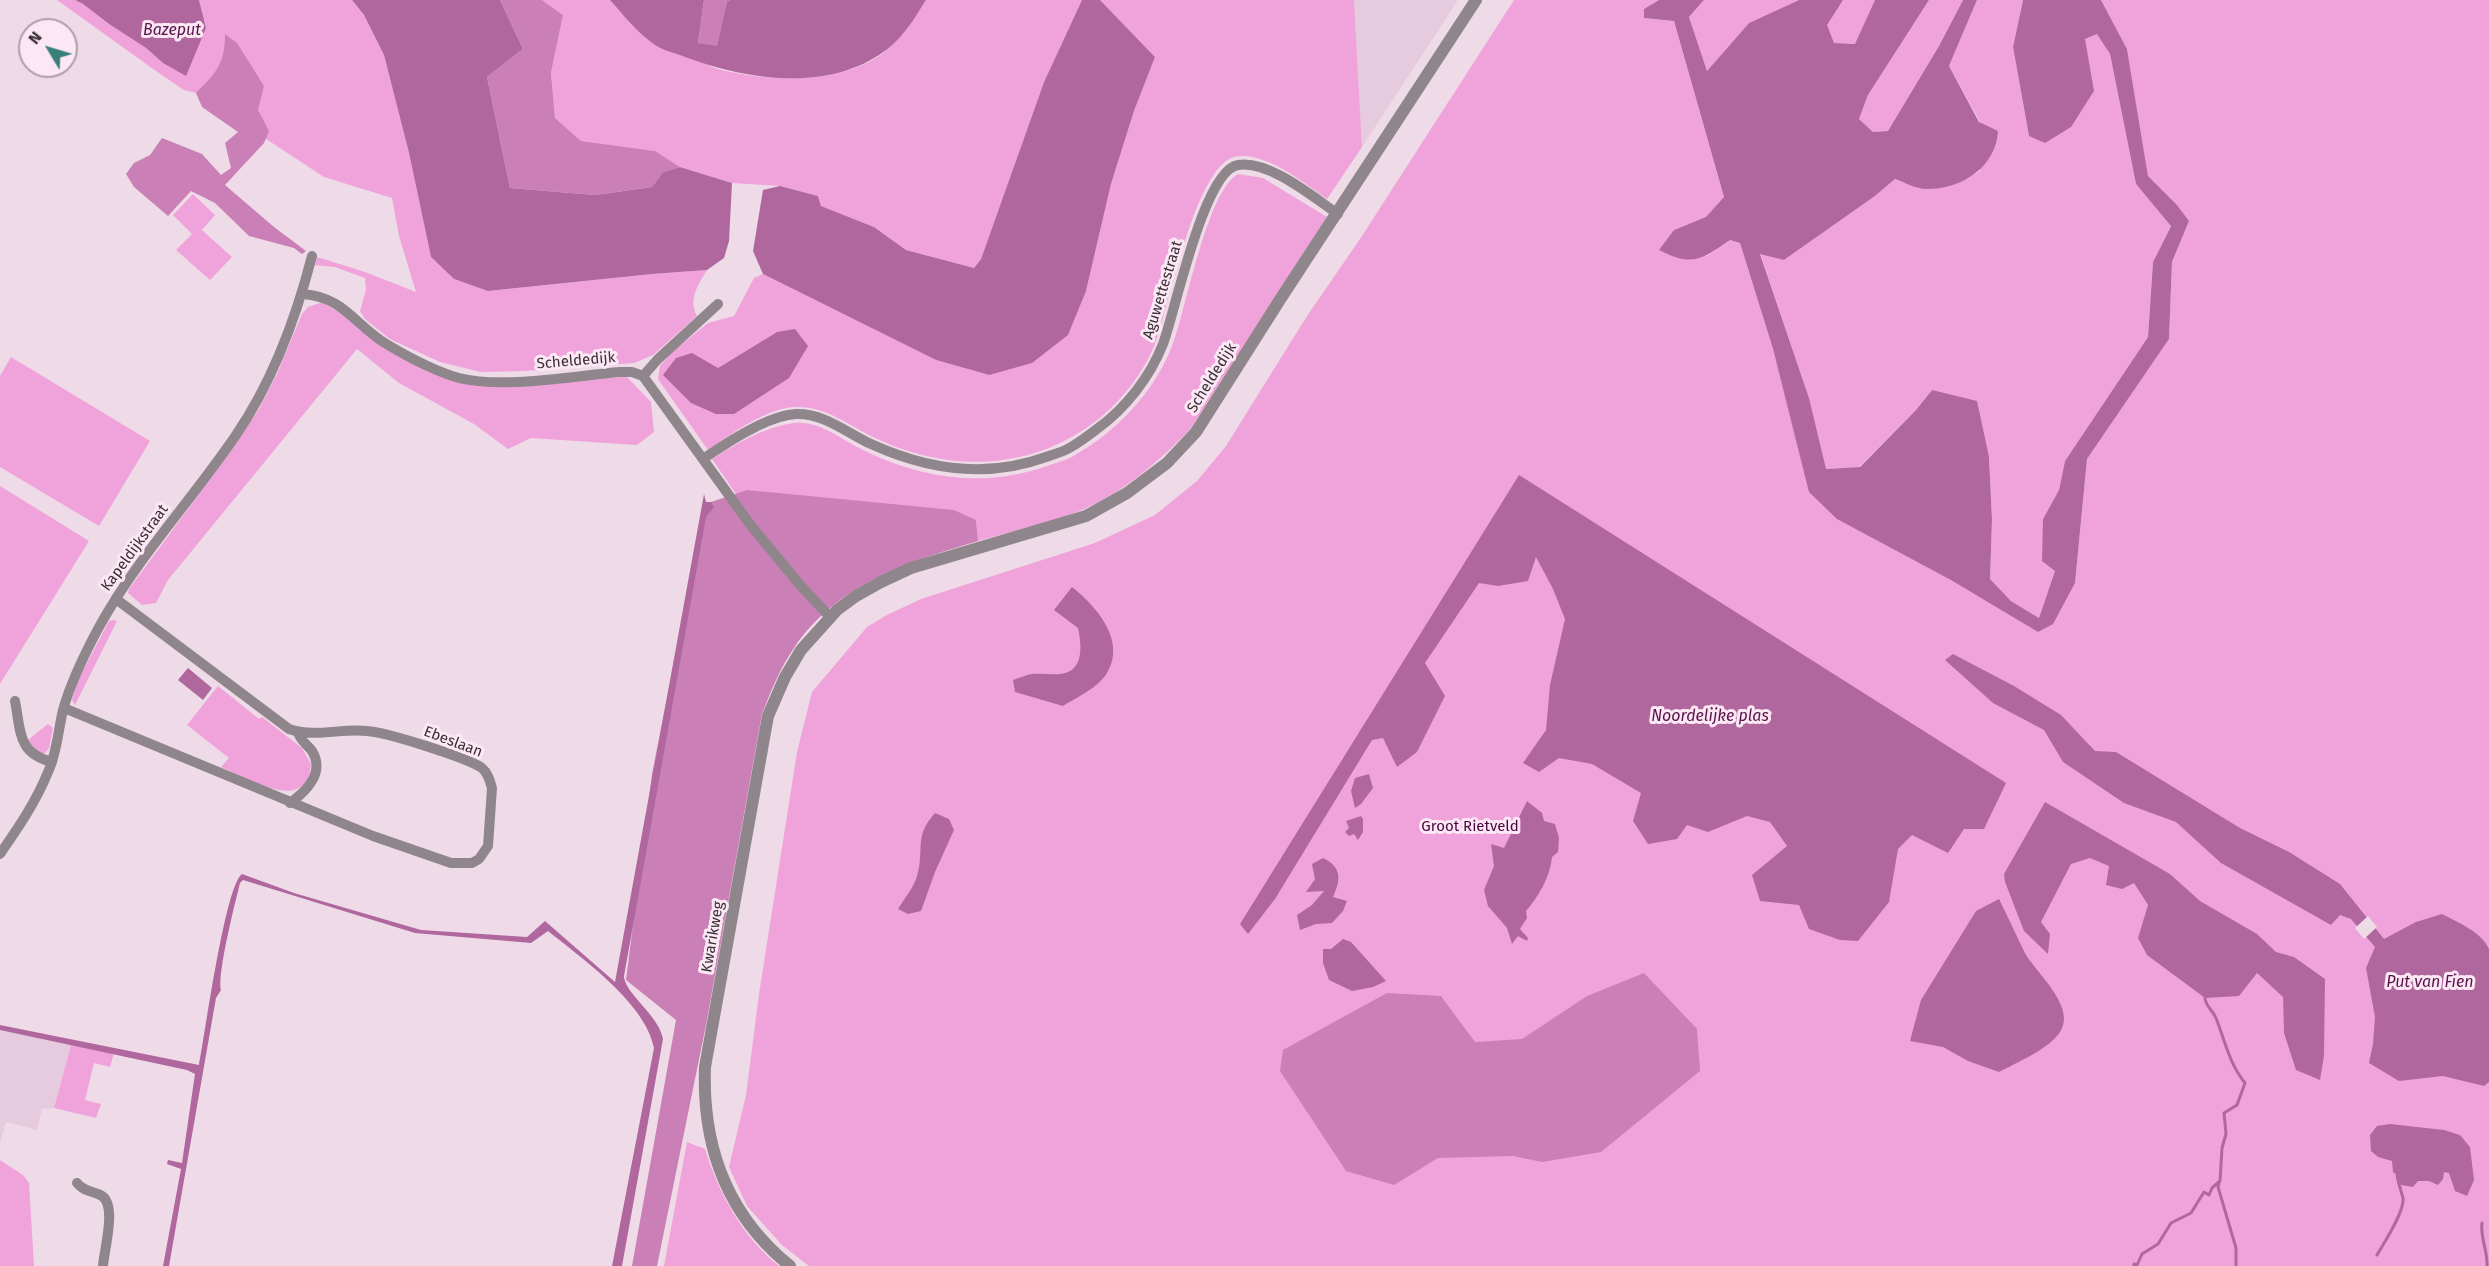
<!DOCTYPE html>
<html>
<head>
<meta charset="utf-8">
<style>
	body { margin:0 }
	#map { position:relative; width:2489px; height:1266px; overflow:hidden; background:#efdae8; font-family:"Fira Sans",sans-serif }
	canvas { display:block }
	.north { position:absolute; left:18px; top:18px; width:60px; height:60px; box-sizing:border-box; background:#fce7f5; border:2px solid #ae9ea8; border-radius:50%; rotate:308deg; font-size:16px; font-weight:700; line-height:24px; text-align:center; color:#383035 }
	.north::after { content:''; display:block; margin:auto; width:21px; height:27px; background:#39807a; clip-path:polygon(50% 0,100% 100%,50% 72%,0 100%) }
</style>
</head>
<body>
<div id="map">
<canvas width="2489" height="1266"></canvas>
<div class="north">N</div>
</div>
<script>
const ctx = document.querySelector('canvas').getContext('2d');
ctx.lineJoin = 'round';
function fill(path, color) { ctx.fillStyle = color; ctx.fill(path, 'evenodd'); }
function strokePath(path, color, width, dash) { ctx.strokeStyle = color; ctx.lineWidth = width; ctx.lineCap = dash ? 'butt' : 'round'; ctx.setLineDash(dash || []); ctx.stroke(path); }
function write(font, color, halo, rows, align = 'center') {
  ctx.font = font + ' "Fira Sans",sans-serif'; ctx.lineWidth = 6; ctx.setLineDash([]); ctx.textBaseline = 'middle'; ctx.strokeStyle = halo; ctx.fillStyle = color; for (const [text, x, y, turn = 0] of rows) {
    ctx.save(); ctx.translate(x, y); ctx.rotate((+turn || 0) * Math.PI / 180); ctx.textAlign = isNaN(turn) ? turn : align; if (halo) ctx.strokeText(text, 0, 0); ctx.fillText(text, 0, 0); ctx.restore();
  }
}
fill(new Path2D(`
	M 1354,0 L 1458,0 L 1362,147 Z
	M 0,1028 L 71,1045 L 54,1108 L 42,1109 L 37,1130 L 6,1122 L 0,1143 Z`), '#e6cbde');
fill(new Path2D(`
	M 57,0 L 75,0 L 83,4 L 109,24 L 146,48 L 163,63 L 206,28 L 199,0 L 352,0 L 364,15 L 384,55 L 409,153 L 431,257 L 454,279 L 489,291 L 652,274 L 707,270 C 698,285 688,299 697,316 L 653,355 L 634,363 L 525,371 L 481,372 L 440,362 L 390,339 L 365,319 L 360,311 L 366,290 L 365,278 L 335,267 L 315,265 L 317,257 L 365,272 L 416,292 L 399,236 L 392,198 L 324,177 L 196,93 L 184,90 L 156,71 Z
	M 542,0 L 610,0 L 620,12 C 643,25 665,39 687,52 C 696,57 705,65 715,68 C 761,82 843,85 883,53 C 901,38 913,20 926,0 L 1082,0 L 1044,82 L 981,259 L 974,268 L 906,250 L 874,227 L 821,206 L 818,196 L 780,186 L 732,183 L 680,167 L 654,151 L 581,141 L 555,118 L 551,73 L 563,15 Z
	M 1100,0 L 1354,0 L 1362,147 L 1327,199 C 1304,183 1264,150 1234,157 C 1196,167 1169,304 1156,341 C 1146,369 1124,398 1101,417 C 1033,472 948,474 871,436 C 847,424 825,406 796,407 C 768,407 731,434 708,450 L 658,379 L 660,366 L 672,352 L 708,323 L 734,316 L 754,278 L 763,274 L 936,360 L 989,375 L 1086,291 L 1111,184 L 1134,111 L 1155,57 ZM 777,332 L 691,403 L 718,368 Z
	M 1514,0 L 1659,0 L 1644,9 L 1644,18 L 1674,21 L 1724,197 L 1707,217 L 1674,230 L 1707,256 L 1730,240 L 1740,243 L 1773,349 L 1810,492 L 2038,632 L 2075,583 L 2087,459 L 2169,339 L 2172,262 L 2189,221 L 2177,205 L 2148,176 L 2127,49 L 2101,0 L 2489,0 L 2489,1266 L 809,1266 L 782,1245 L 747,1206 L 729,1167 L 746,1095 L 759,994 L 797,752 L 812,692 L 867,627 L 887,615 L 921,599 L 1095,543 L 1155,515 L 1197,481 L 1226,446 L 1307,316 L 1360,239 Z
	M 1704,0 L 1799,0 L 1749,23 L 1707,71 L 1689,17 Z
	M 1843,0 L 1875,0 L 1856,44 L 1834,43 L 1826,25 Z
	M 1929,0 L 1963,0 L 1939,46 L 1888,131 L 1873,132 L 1859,119 L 1868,95 Z
	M 1977,0 L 2023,0 L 2013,47 L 2029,136 L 2085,38 L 2097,33 L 2110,54 L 2136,184 L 2171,225 L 2153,262 L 2148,337 L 2065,461 L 2059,490 L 2043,519 L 2055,571 L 2039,618 L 2011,601 L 1990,579 L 1992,520 L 1989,457 L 1932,390 L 1916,410 L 1859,467 L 1825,469 L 1809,398 L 1760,253 L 1784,260 L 1875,196 L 1895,179 C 1934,193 1944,192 1980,171 L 1980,122 L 1949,66 Z
	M 1238,174 L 1263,178 L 1327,217 L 1191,428 C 1160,461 1126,490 1084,509 C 1054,522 1010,532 978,541 L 976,520 L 747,490 L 736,494 L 712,459 C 736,444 766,426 795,423 C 821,421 843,441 865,451 C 925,480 987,488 1050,465 C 1058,462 1068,460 1075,455 C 1117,431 1152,394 1171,349 C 1186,312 1206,192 1238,174 Z
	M 193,194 L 215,215 L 202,230 L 232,257 L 210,280 L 176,250 L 192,234 L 173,215 Z
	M 320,303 L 325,304 L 448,378 L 563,380 L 627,377 L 651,402 L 654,432 L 637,445 L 531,438 L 508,449 L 474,424 L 399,383 L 357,349 L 168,580 L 156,603 L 142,605 L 128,593 L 129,589 L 225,459 L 259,409 L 277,374 L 302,314 L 308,307 Z
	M 11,357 L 150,441 L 99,526 L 0,467 L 0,376 Z
	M 0,486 L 89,541 L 0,684 Z
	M 113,620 L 117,621 L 75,705 L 72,700 L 78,680 L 109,621 Z
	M 218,686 L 259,719 L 262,717 L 302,748 L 311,764 C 308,816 247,778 221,767 L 229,758 L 187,725 Z
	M 48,724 L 53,728 L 49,748 L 45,753 L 39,754 L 28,740 Z
	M 71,1045 L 114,1053 L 110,1067 L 94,1063 L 85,1100 L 101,1104 L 96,1118 L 54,1108 Z
	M 687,1142 L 705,1149 C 719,1194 742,1236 779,1266 L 664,1266 Z
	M 0,1160 L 23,1175 L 29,1183 L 34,1266 L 0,1266 Z`), '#f0a3db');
fill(new Path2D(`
	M 500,0 L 542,0 L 563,15 L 551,73 L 555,118 L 581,141 L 655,151 L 680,167 L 663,172 L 652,187 L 595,195 L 510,188 L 487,77 L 523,49 Z
	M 704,0 L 730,0 L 727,1 L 717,47 L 698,43 Z
	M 225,34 L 237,43 L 264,86 L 258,110 L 269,131 L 264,143 L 225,185 L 274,227 L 306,251 L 302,254 L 294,248 L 249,236 L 215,203 L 191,191 L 168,216 L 134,187 L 126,174 L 134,163 L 150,155 L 162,138 L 202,154 L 221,175 L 231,168 L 225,143 L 238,132 L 202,107 L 196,93 C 216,73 225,64 225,34 Z
	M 747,490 L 954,510 L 976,520 L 978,541 C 908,562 837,584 794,648 C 780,668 771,691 762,714 L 706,1025 L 657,1266 L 632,1266 L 676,1020 L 626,980 L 652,774 L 705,504 Z
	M 1644,973 L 1697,1029 L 1700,1071 L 1601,1152 L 1542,1162 L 1513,1156 L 1438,1158 L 1394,1185 L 1346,1171 L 1280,1071 L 1283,1050 L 1387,993 L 1441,996 L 1475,1042 L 1522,1039 L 1587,996 Z`), '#ca7fb6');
fill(new Path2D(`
	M 75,0 L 199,0 L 206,28 L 186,76 L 163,63 L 146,48 L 109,24 L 83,4 Z
	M 352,0 L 500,0 L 523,49 L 487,77 L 510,188 L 595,195 L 652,187 L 663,172 L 680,167 L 732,183 L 729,241 L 724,258 L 707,270 L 652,274 L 488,291 L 454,279 L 431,257 L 409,153 L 384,55 L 364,15 Z
	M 610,0 L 704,0 L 698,43 L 717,46 L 727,1 L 730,0 L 926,0 C 913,21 900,42 879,55 C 823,92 744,79 685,57 C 676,53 664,51 655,45 C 639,34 623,15 610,0 Z
	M 1082,0 L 1100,0 L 1155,57 L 1134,111 L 1111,184 L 1086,291 L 1068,335 L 1032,363 L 989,375 L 936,360 L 763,274 L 753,251 L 763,190 L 780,186 L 818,196 L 821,206 L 874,227 L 906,250 L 974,268 L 981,259 L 1044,82 Z
	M 1659,0 L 1704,0 L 1689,17 L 1707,71 L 1749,23 L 1799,0 L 1843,0 L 1827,25 L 1834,43 L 1855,44 L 1875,0 L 1929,0 L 1868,95 L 1859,119 L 1873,132 L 1888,131 L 1939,46 L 1963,0 L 1977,0 L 1949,66 L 1979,122 L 1998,131 C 1996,168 1960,190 1926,189 C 1916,189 1904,182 1895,179 L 1875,196 L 1784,260 L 1760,254 L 1809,398 L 1826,469 L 1860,467 L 1916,410 L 1932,390 L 1977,401 L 1989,457 L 1992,520 L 1990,579 L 2011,601 L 2039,618 L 2055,571 L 2042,561 L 2043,519 L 2059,490 L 2065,461 L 2148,337 L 2153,262 L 2171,226 L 2136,184 L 2110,54 L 2097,34 L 2085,39 L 2094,91 L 2071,127 L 2045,143 L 2029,136 L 2013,47 L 2023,0 L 2101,0 L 2127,49 L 2148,176 L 2177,205 L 2189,221 L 2172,262 L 2169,339 L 2087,459 L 2075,583 L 2053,624 L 2038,632 L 1951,580 L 1837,519 L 1809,492 L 1773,349 L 1740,243 L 1730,240 C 1701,260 1692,267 1659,250 L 1674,230 L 1706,217 L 1724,197 L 1674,21 L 1644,18 L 1644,9 Z
	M 795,329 L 808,346 L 789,378 L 734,414 L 716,414 L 691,403 L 663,375 L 676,358 L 692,353 L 718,368 L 777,332 Z
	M 1519,475 L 2006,783 L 1984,829 L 1964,829 L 1948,853 L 1912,835 L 1898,849 L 1889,902 L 1858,941 L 1840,940 L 1809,929 L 1799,905 L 1760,901 L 1752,875 L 1787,846 L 1770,822 L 1747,816 L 1708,832 L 1687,825 L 1677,839 L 1648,844 L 1633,821 L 1641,793 L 1592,764 L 1559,758 L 1539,772 L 1523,763 L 1546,730 L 1550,685 L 1565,619 L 1553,589 L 1536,557 L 1528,581 L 1498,586 L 1479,583 L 1425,663 L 1445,696 L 1417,752 L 1397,767 L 1383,738 L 1372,740 L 1275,899 L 1248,934 L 1240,924 Z
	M 704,494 L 706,502 L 711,502 L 714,507 L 706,517 L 624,976 C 624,993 659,1015 663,1039 L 622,1266 L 612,1266 L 654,1048 C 646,1004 583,959 548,931 L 531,943 L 415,933 L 243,880 L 240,883 C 235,903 217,975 221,990 L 216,998 L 169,1266 L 163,1266 L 181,1169 L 167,1164 L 168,1160 L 182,1163 L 195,1074 L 187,1070 L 0,1030 L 0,1025 L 199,1065 C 205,1035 225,886 242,874 L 294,893 L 421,930 L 527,937 L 545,921 L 615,982 Z
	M 1072,587 C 1096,606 1127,641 1107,673 C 1098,688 1077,697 1063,706 L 1015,692 L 1013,680 C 1019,678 1026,675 1032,674 C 1041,673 1051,675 1060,674 C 1084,672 1082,646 1078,628 L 1054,610 Z
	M 1953,654 L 2014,686 L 2061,715 L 2095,751 L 2116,752 L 2240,828 L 2289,852 L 2340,884 L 2384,939 L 2416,922 L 2442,914 C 2457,922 2482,932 2489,949 L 2489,1082 L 2484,1086 L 2443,1076 L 2399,1081 L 2369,1063 L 2373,1044 L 2375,1017 L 2366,968 L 2375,947 L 2351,919 L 2340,915 L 2331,925 L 2221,863 L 2176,822 L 2124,803 L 2063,762 L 2044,730 L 1993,703 L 1945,660 Z
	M 188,668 L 212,688 L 203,700 L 178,680 Z
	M 1369,774 L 1373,788 L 1361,804 L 1355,808 L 1351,791 L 1355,778 Z
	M 1527,801 L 1542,813 L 1544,821 L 1555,824 L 1559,838 L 1558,852 L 1552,857 C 1550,877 1539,896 1526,911 L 1527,918 L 1520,929 L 1528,938 L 1527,941 L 1518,936 L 1512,944 L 1507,928 L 1488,906 L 1484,890 L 1494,866 L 1491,844 L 1504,848 Z
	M 2045,802 L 2170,874 L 2200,901 L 2257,934 L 2276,952 L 2294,957 L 2325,979 L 2324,1056 L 2320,1080 L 2296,1070 L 2284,1033 L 2283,997 L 2257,973 L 2239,996 L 2205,998 L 2147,955 L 2138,938 L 2148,905 L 2134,883 L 2122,889 L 2106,885 L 2109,866 L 2090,858 L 2071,864 L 2041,922 L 2050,934 L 2048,954 L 2024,931 L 2005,882 L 2004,874 Z
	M 935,813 L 949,819 L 954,830 L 935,872 L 921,911 L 908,914 L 898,909 C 904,899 914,887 917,876 C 925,850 913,837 935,813 Z
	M 1361,816 L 1363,819 L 1363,832 L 1358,840 L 1354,834 L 1349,836 L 1345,832 L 1349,828 L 1346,821 Z
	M 1323,858 C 1342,867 1341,880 1333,897 L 1347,901 L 1343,911 L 1332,923 L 1316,924 L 1300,930 L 1297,915 L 1312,905 L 1324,891 L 1306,892 L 1315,879 L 1312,864 Z
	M 1999,899 C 2008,917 2016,935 2025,953 C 2036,973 2077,1007 2060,1032 C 2049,1049 2016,1063 1999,1072 L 1968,1061 L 1943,1047 L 1910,1041 L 1921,1000 L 1976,911 Z
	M 1343,939 L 1351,942 L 1386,981 L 1373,987 L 1352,991 L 1329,980 L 1323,963 L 1323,949 L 1331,949 Z
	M 2390,1124 L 2444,1130 L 2460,1135 L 2470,1147 L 2474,1180 L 2467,1196 L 2455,1191 L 2449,1173 L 2444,1172 L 2443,1179 L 2438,1185 L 2429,1181 L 2418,1181 L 2413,1187 L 2401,1185 L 2397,1175 L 2393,1172 L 2392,1161 L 2378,1157 L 2371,1151 L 2370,1135 L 2377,1126 Z`), '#b0679d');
fill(new Path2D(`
	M 2368,916 L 2377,927 L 2364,939 L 2355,928 Z`), '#efdae8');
strokePath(new Path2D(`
	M 2219,1184 L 2218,1187 L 2236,1248 L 2236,1266
	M 2482,1223 C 2480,1238 2488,1251 2487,1266
	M 2377,1255 C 2384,1243 2405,1211 2403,1198 C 2401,1190 2398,1183 2397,1174
	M 2134,1266 L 2134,1264 L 2137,1265 L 2142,1254 L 2158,1244 L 2171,1223 L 2191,1213 L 2204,1192 L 2209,1195 L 2212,1188 L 2220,1181 L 2222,1148 L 2226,1134 L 2224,1113 L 2237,1105 L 2245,1083 C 2229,1063 2225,1041 2216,1018 C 2213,1011 2205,1005 2205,998`), '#b0679d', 3);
strokePath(new Path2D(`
	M 303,294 C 345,297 356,327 388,345 C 410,358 434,371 459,378 C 504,389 572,376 620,372 L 632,372 L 643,376 L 749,523 L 800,585 L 830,617
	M 643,376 L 658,359 L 718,304
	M 703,459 C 726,443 769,415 796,414 C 824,413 847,433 871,444 C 928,470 986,479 1046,457 C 1054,454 1064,452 1071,447 C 1080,442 1089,435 1097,429 C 1126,408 1150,377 1163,344 C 1175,312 1204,170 1238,165 C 1269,160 1313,197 1338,214
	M 15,701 C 21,731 17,753 52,762
	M 64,708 L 373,836 L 451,863 L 472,863 L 479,859 L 488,846 L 492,788 C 490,781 488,773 482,768 C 468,758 386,732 367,731 C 341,728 315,738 289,729 L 116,599
	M 290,803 C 307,791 325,772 312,751 C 307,744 300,741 298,732
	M 0,854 C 18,828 36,802 48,772 C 57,753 58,731 63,710 C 71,681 85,653 99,627 C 137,558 192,500 236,435 C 273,381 296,318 312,256
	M 77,1183 C 84,1192 94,1191 102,1196 C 117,1206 104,1250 103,1266`), '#8e868b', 10);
strokePath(new Path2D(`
	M 790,1266 C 727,1215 702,1147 705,1067 L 768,716 L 785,677 L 801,650 L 837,610 L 856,596 L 881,582 L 911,568 L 1086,516 L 1127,493 L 1167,463 L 1196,432 L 1281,298 L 1476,0`), '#8e868b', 12);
write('15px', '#383035', '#fce7f5', [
	["Aguwettestraat",1163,290,-73],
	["Scheldedijk",576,361,-5],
	["Scheldedijk",1212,378,-58],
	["Kapeldijkstraat",135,548,-54],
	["Ebeslaan",453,742,21],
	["Kwarikweg",713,937,-80]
]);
write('15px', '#4a043e', '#fce7f5', [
	["Groot Rietveld",1470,827]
]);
write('italic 16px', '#571349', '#fce7f5', [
	["Bazeput",172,31],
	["Noordelijke plas",1710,717],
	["Put van Fien",2430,983]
]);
</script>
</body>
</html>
